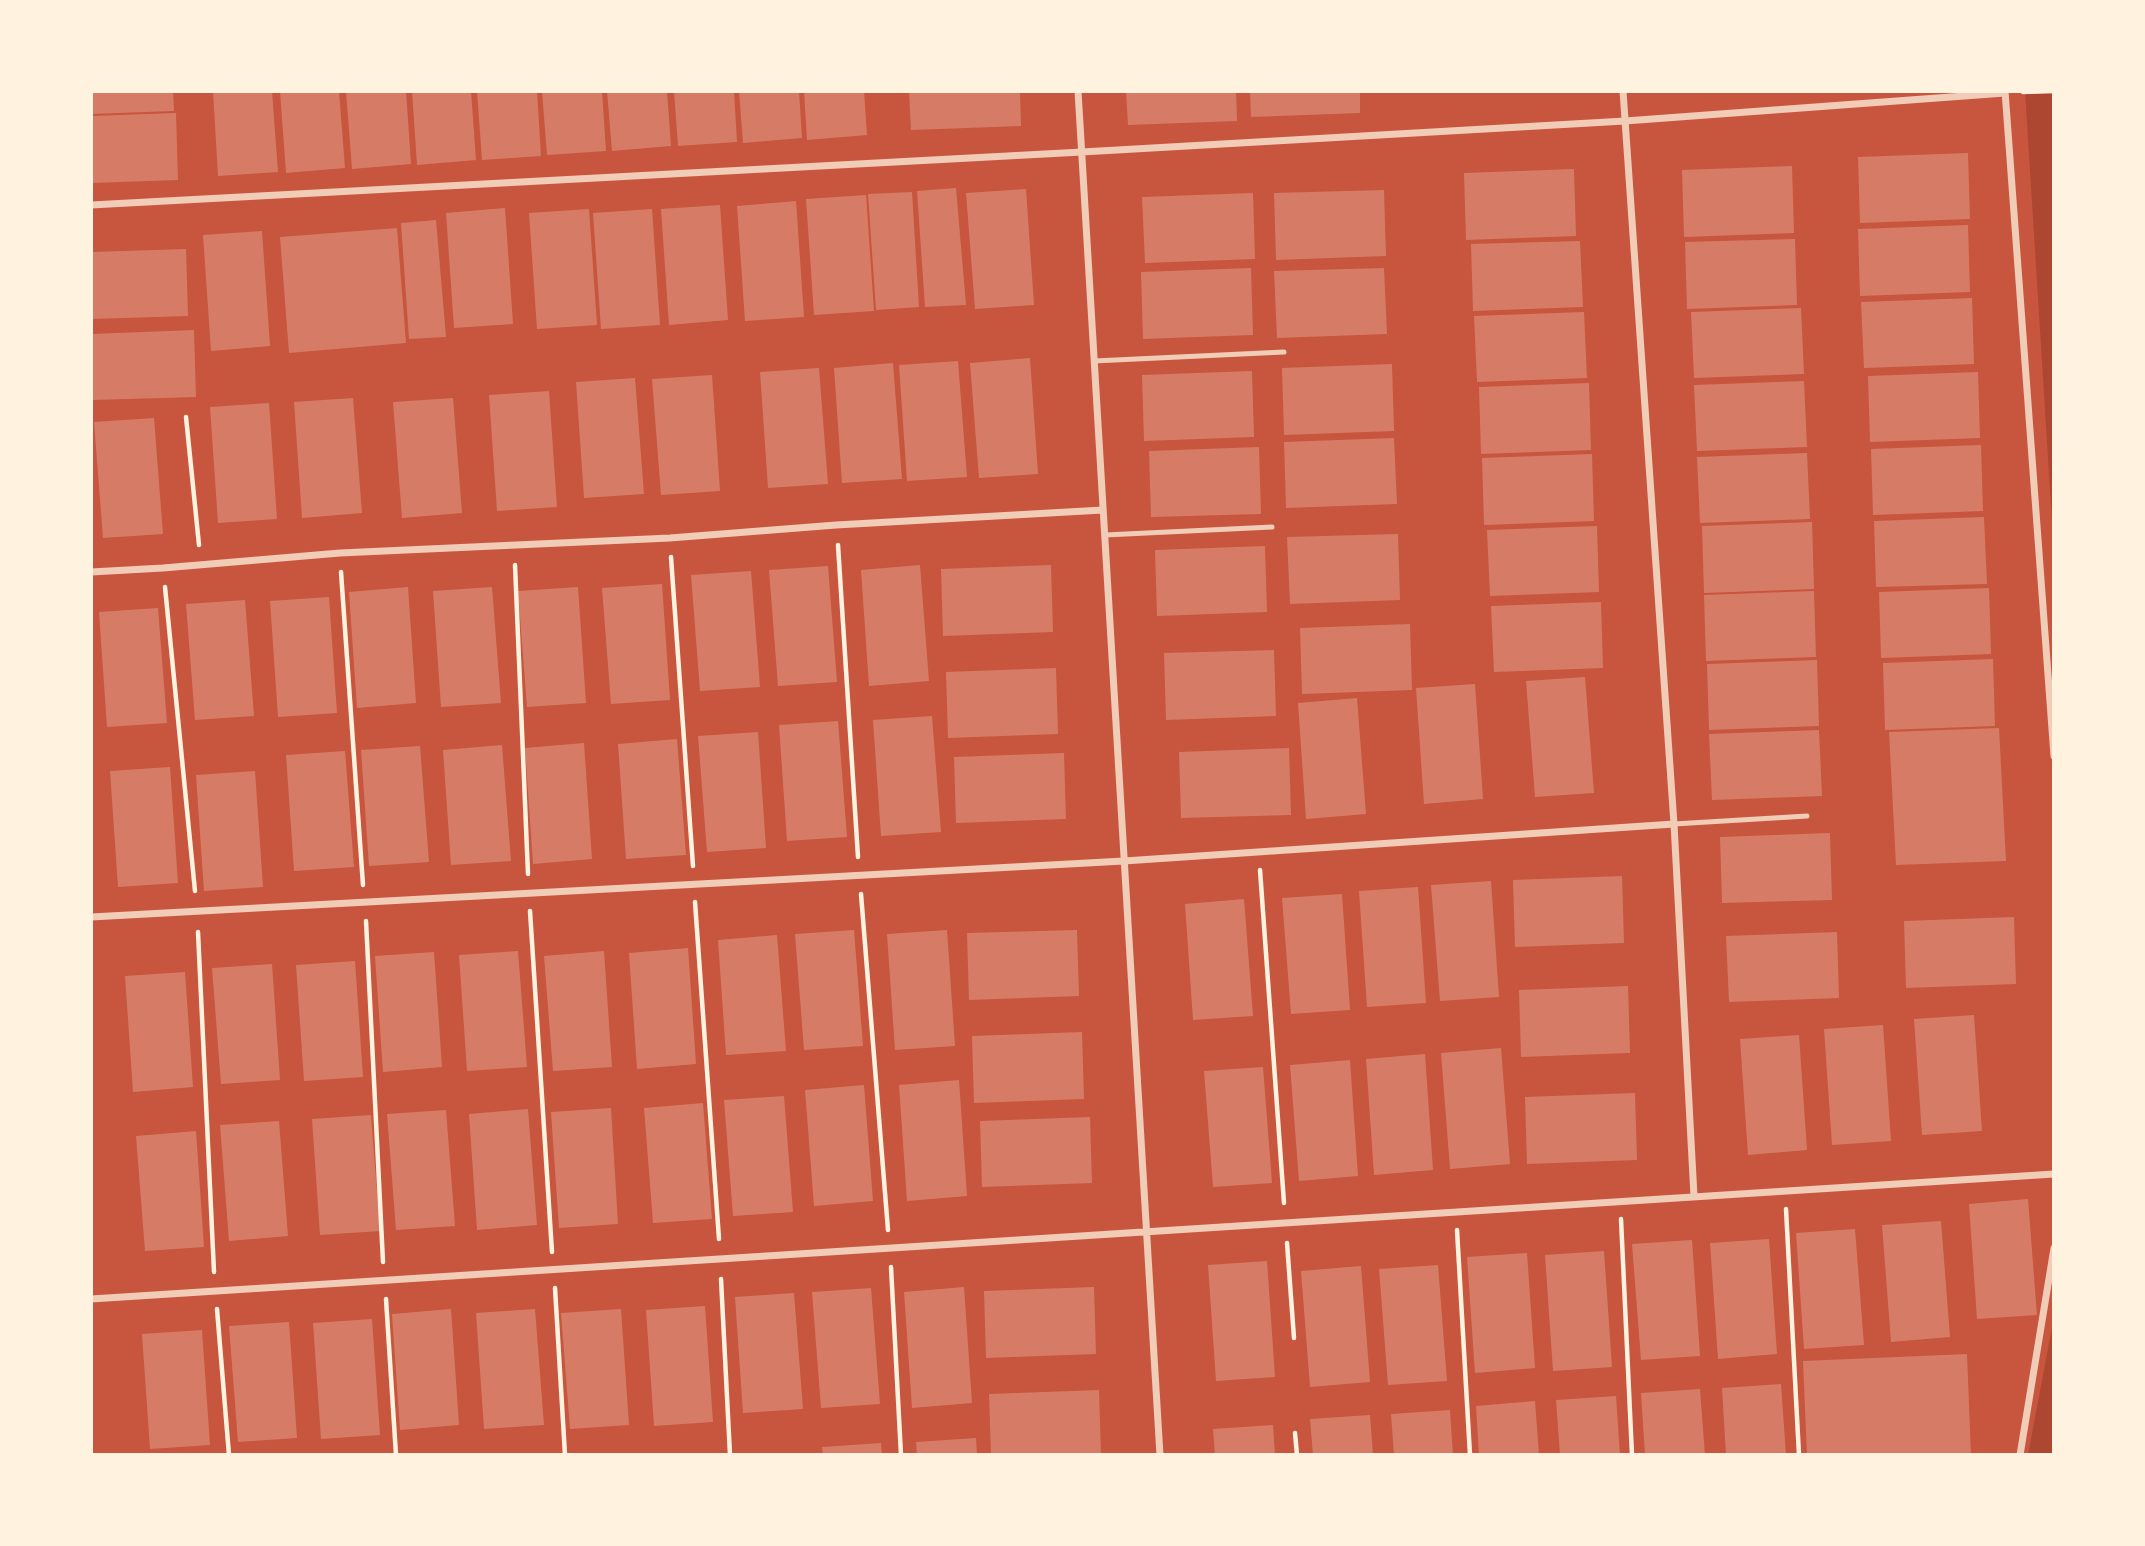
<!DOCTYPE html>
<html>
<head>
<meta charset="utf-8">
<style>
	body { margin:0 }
	#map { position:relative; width:2145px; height:1546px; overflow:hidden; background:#c8553d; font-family:"Fira Sans",sans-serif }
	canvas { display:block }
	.frame { position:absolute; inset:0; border:93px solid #fff3e0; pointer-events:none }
</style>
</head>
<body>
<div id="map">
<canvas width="2145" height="1546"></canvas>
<div class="frame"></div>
</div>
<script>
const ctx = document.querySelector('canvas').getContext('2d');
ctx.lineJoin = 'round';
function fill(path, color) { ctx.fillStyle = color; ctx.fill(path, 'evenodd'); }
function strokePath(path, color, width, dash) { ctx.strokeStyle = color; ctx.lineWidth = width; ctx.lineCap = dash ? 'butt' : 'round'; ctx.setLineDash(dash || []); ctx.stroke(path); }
fill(new Path2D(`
	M 2025,91 L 2054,91 L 2054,553 Z
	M 2054,1317 L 2054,1455 L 2028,1455 Z`), '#ae4732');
fill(new Path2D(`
	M 91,91 L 173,91 L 174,111 L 91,114 Z
	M 213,91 L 272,91 L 278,172 L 218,176 Z
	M 280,91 L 339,91 L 345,168 L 286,173 Z
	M 346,91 L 406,91 L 411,164 L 352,169 Z
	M 412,91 L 471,91 L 476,160 L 417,165 Z
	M 477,91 L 537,91 L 541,156 L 482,160 Z
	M 542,91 L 602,91 L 606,151 L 547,155 Z
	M 607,91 L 667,91 L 671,146 L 612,151 Z
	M 674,91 L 734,91 L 737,142 L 678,146 Z
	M 739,91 L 799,91 L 802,138 L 743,143 Z
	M 804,91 L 864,91 L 867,135 L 807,140 Z
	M 909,91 L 1020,91 L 1021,126 L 911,130 Z
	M 1126,91 L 1236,91 L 1237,121 L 1128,125 Z
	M 1250,91 L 1360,91 L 1360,113 L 1251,117 Z
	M 176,113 L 178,180 L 91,183 L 91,116 Z
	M 1968,153 L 1970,219 L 1860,223 L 1858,157 Z
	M 1792,166 L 1794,233 L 1684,237 L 1682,170 Z
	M 1574,169 L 1576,236 L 1466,240 L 1464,173 Z
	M 956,188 L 966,305 L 925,307 L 917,191 Z
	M 1026,189 L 1034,305 L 975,309 L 966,193 Z
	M 1384,190 L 1386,256 L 1276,260 L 1274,193 Z
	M 912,192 L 919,307 L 876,310 L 868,194 Z
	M 1253,193 L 1255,259 L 1145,263 L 1142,197 Z
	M 866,195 L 874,311 L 814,315 L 806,199 Z
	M 796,201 L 804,317 L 745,321 L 737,206 Z
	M 720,205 L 728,320 L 669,325 L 661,209 Z
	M 505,208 L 513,324 L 454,328 L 446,213 Z
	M 589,209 L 597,325 L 537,329 L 529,213 Z
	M 652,209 L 660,325 L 601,329 L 593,213 Z
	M 436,220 L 446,337 L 409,339 L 401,223 Z
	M 1968,225 L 1970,292 L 1860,296 L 1858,229 Z
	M 397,228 L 406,343 L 289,353 L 280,237 Z
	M 262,231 L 270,346 L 211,351 L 203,235 Z
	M 1795,239 L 1797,305 L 1687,309 L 1685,242 Z
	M 1580,241 L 1583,307 L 1473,311 L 1471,244 Z
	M 186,249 L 188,316 L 91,319 L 91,252 Z
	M 1251,268 L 1253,335 L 1143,339 L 1141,272 Z
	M 1384,268 L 1387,334 L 1277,338 L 1274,271 Z
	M 1972,298 L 1974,364 L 1864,368 L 1861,302 Z
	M 1801,308 L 1804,374 L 1694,378 L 1691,312 Z
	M 1584,312 L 1587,378 L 1477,382 L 1474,316 Z
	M 194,330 L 196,397 L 91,400 L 91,334 Z
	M 1030,358 L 1038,474 L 979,478 L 970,363 Z
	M 958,361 L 967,477 L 907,481 L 899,365 Z
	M 893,363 L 902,479 L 842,483 L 834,368 Z
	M 1392,364 L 1394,431 L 1284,435 L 1282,368 Z
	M 819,368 L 828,484 L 768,488 L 760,372 Z
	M 1252,371 L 1254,437 L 1144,441 L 1142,375 Z
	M 1978,372 L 1980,438 L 1870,442 L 1868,376 Z
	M 712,375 L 720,491 L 661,495 L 652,379 Z
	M 635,378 L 644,494 L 584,498 L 576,382 Z
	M 1804,381 L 1807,447 L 1697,451 L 1694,385 Z
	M 1589,383 L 1591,450 L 1481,454 L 1479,387 Z
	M 549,391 L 557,507 L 497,511 L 489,395 Z
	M 353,398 L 362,513 L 302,518 L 294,402 Z
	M 453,398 L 462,513 L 402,518 L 393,402 Z
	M 269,403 L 277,519 L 218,523 L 210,407 Z
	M 154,418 L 163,534 L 103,538 L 94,422 Z
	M 1394,438 L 1397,504 L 1286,508 L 1284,442 Z
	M 1981,445 L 1983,511 L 1873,515 L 1871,449 Z
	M 1259,447 L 1261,514 L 1151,517 L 1149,451 Z
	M 1807,453 L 1810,519 L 1700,523 L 1697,457 Z
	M 1592,454 L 1594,521 L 1484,525 L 1482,458 Z
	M 1984,517 L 1987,584 L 1876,587 L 1874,521 Z
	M 1812,522 L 1814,589 L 1704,593 L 1702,526 Z
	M 1597,526 L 1599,592 L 1490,596 L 1487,530 Z
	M 1398,534 L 1400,600 L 1290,604 L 1287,537 Z
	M 1265,546 L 1267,612 L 1157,616 L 1155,550 Z
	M 920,565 L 929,681 L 869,686 L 861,570 Z
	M 1051,565 L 1053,632 L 943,636 L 941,569 Z
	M 828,566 L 837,682 L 778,686 L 769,570 Z
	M 751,571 L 760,687 L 700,691 L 691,575 Z
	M 662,584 L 670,700 L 611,704 L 602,588 Z
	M 408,587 L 416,703 L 357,708 L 349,592 Z
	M 492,587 L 501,703 L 441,707 L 433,591 Z
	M 578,587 L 586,703 L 527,707 L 518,591 Z
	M 1989,588 L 1991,654 L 1881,658 L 1879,592 Z
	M 1814,591 L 1816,657 L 1706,661 L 1704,595 Z
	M 329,597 L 337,713 L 278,717 L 270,601 Z
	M 245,600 L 254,716 L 195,720 L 186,604 Z
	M 1601,602 L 1603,668 L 1494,672 L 1491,606 Z
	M 158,608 L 167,723 L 107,727 L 99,612 Z
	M 1410,624 L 1412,690 L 1302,694 L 1300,628 Z
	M 1274,650 L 1276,716 L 1166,720 L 1164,653 Z
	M 1993,659 L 1995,726 L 1885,730 L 1883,663 Z
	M 1817,660 L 1819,726 L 1709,730 L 1707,664 Z
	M 1056,668 L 1058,734 L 948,738 L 946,672 Z
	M 1585,677 L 1594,793 L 1535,797 L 1526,681 Z
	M 1475,684 L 1483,799 L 1424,804 L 1416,688 Z
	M 1357,698 L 1366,814 L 1306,819 L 1298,703 Z
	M 932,716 L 941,832 L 881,836 L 873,720 Z
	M 838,721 L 847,837 L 787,841 L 779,725 Z
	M 1999,728 L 2006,861 L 1896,865 L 1889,732 Z
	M 1819,730 L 1822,796 L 1712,800 L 1709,734 Z
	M 758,732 L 766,848 L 707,852 L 698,736 Z
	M 677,739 L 686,855 L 626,859 L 618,744 Z
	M 584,743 L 592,859 L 533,864 L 525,748 Z
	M 502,745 L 511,861 L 451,865 L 443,750 Z
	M 420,746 L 429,862 L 369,866 L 361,750 Z
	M 1289,748 L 1291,815 L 1181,818 L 1179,752 Z
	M 345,751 L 354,867 L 294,871 L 286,755 Z
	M 1064,753 L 1066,819 L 956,823 L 954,757 Z
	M 170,767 L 178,883 L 118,887 L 110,771 Z
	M 255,771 L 263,887 L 204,891 L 196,775 Z
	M 1830,833 L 1832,900 L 1722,903 L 1720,837 Z
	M 1622,876 L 1624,943 L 1515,947 L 1513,880 Z
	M 1491,881 L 1499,997 L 1440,1001 L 1431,885 Z
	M 1418,887 L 1426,1003 L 1367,1007 L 1359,891 Z
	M 1342,894 L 1350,1010 L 1291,1014 L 1282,898 Z
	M 1244,899 L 1253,1016 L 1193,1020 L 1185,904 Z
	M 2014,917 L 2016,984 L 1906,988 L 1904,921 Z
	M 854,930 L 863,1046 L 804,1050 L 795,934 Z
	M 947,930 L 955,1046 L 895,1050 L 887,934 Z
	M 1077,930 L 1079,996 L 969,1000 L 967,933 Z
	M 1837,932 L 1839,998 L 1729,1002 L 1726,936 Z
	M 777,935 L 786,1051 L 726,1055 L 718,940 Z
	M 688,948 L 696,1064 L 637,1069 L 629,953 Z
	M 518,951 L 527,1067 L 467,1071 L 459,955 Z
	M 604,951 L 612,1067 L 553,1071 L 544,956 Z
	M 434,952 L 442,1067 L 383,1072 L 375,956 Z
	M 355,961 L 363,1077 L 304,1081 L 296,965 Z
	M 272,964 L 280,1080 L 221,1084 L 212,968 Z
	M 185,972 L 193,1087 L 133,1092 L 125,976 Z
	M 1628,986 L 1630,1053 L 1521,1057 L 1519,990 Z
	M 1974,1015 L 1982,1131 L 1922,1135 L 1914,1019 Z
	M 1883,1025 L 1891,1141 L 1832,1145 L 1824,1029 Z
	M 1082,1032 L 1084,1099 L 974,1103 L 972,1036 Z
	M 1799,1035 L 1807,1150 L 1748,1155 L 1740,1039 Z
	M 1501,1048 L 1510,1164 L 1450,1169 L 1441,1053 Z
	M 1425,1054 L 1433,1170 L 1374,1175 L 1366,1059 Z
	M 1350,1060 L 1358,1176 L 1299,1181 L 1290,1065 Z
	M 1263,1067 L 1272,1183 L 1213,1187 L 1204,1071 Z
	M 959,1080 L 967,1196 L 907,1201 L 899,1085 Z
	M 864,1085 L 873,1201 L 814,1206 L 805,1090 Z
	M 1635,1093 L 1637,1160 L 1527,1164 L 1525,1097 Z
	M 784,1096 L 793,1212 L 733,1216 L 724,1100 Z
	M 703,1103 L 712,1219 L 653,1223 L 644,1108 Z
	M 611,1108 L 618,1224 L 559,1228 L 551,1112 Z
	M 528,1109 L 537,1225 L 477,1230 L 469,1114 Z
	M 446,1110 L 455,1226 L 396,1230 L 387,1114 Z
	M 371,1115 L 380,1231 L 320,1235 L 312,1119 Z
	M 1090,1117 L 1092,1183 L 982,1187 L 980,1121 Z
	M 279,1121 L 288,1236 L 229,1241 L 220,1125 Z
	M 196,1131 L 204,1247 L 145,1251 L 136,1136 Z
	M 2028,1199 L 2037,1315 L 1977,1319 L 1969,1204 Z
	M 1941,1221 L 1950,1337 L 1891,1342 L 1882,1225 Z
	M 1855,1229 L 1864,1345 L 1804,1349 L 1796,1233 Z
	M 1769,1239 L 1777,1354 L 1718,1359 L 1710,1243 Z
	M 1692,1240 L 1700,1356 L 1641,1360 L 1632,1244 Z
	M 1604,1251 L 1612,1367 L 1553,1371 L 1545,1255 Z
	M 1527,1253 L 1535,1368 L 1475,1373 L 1467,1257 Z
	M 1267,1261 L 1275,1377 L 1216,1381 L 1208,1265 Z
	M 1438,1265 L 1447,1381 L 1388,1385 L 1379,1269 Z
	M 1361,1266 L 1370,1382 L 1310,1387 L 1301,1271 Z
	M 964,1287 L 972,1403 L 912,1408 L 904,1292 Z
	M 1094,1287 L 1096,1354 L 986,1358 L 984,1291 Z
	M 871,1288 L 880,1404 L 821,1408 L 812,1292 Z
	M 794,1293 L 803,1409 L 743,1413 L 735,1297 Z
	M 705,1306 L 713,1422 L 654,1426 L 646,1310 Z
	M 451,1309 L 459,1425 L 400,1430 L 392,1314 Z
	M 535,1309 L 544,1425 L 484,1429 L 476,1313 Z
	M 621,1309 L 629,1425 L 570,1429 L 561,1313 Z
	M 372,1319 L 380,1435 L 321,1439 L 313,1323 Z
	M 289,1322 L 297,1438 L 238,1442 L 229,1326 Z
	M 202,1330 L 210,1445 L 150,1449 L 142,1334 Z
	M 1967,1354 L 1971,1455 L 1807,1455 L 1803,1361 Z
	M 1781,1384 L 1786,1455 L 1726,1455 L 1722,1388 Z
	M 1700,1389 L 1705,1455 L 1645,1455 L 1641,1393 Z
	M 1099,1390 L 1101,1455 L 991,1455 L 989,1394 Z
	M 1616,1396 L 1620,1455 L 1560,1455 L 1556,1400 Z
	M 1535,1401 L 1539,1455 L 1479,1455 L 1476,1406 Z
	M 1450,1410 L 1453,1455 L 1394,1455 L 1391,1414 Z
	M 1370,1415 L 1373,1455 L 1313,1455 L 1310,1419 Z
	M 1273,1425 L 1275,1455 L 1215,1455 L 1213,1429 Z
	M 976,1438 L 977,1455 L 917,1455 L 916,1442 Z
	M 881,1443 L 882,1455 L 823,1455 L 822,1447 Z`), '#d67c66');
strokePath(new Path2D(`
	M 2023,92 L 2054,91
	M 186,417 L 199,545
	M 838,545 L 858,857
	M 671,557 L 693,866
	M 515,565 L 528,874
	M 341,572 L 363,885
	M 165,587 L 195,891
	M 1260,870 L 1284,1203
	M 861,894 L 888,1230
	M 695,902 L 719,1239
	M 530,911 L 552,1252
	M 366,921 L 383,1262
	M 198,932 L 214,1272
	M 1786,1209 L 1799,1455
	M 1621,1219 L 1632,1455
	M 1457,1230 L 1470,1455
	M 1287,1243 L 1294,1338
	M 891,1267 L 901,1455
	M 721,1279 L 730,1455
	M 555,1288 L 565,1455
	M 386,1299 L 396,1455
	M 217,1309 L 229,1455
	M 1295,1433 L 1297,1455`), '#fff3e0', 4.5);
strokePath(new Path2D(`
	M 1094,361 L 1284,352
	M 1105,535 L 1272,527
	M 1674,824 L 1807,816`), '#f1ccb7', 5);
strokePath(new Path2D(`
	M 1078,91 L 1160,1455
	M 1623,91 L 1674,824 L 1694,1196
	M 2005,91 L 2054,756
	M 91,205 L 1082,152 L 1625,121 L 2005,93
	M 91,572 L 163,568 L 340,553 L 670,538 L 836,525 L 1103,510
	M 91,917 L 1124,861 L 1674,824
	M 91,1299 L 2054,1174
	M 2020,1455 L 2054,1248`), '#f1ccb7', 7);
</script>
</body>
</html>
